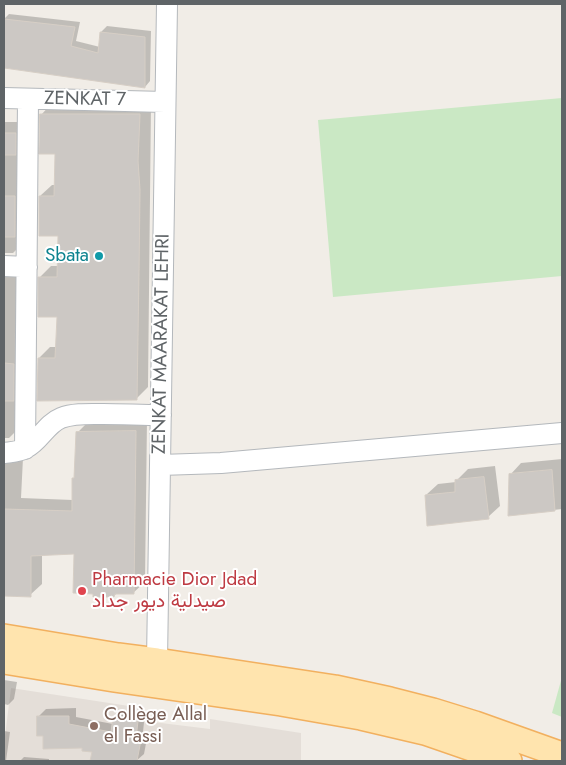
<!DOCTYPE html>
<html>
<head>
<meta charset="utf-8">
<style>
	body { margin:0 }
	#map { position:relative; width:566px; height:765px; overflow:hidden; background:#f1ede7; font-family:Jost,sans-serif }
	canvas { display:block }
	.frame { position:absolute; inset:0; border:5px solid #5f6467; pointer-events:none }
</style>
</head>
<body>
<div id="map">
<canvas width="566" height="765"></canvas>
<div class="frame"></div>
</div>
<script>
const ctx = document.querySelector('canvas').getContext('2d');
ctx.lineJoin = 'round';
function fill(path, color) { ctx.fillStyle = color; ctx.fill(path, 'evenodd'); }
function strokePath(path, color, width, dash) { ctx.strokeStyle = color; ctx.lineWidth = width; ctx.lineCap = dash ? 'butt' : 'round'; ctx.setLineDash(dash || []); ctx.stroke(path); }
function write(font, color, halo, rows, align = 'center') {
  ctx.font = font + ' Jost,Vazirmatn,sans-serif'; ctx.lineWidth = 4; ctx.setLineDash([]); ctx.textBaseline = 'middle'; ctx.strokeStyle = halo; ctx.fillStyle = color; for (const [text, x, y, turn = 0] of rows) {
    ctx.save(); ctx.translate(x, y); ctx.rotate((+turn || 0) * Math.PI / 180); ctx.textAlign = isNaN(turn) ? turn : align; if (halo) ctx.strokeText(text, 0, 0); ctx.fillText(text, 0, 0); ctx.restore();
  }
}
fill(new Path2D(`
	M 11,688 L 142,708 L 153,722 L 210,729 L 210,719 L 301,733 L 301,761 L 4,761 L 4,744 Z`), '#e4ded8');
fill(new Path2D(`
	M 562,98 L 562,276 L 333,297 L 318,120 Z
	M 562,677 L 562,717 L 552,713 Z`), '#cae8c4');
fill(new Path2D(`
	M 9,14 L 80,22 L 76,41 L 100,47 L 101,32 L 107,26 L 151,31 L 150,81 L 145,87 L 4,66 L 4,19 Z
	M 52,103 L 151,103 L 148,387 L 136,399 L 39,358 L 50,347 L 57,347 L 58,316 L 40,277 L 51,266 L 59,266 L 60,235 L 40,196 L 52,185 L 56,185 L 57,153 L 41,115 Z
	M 4,122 L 27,122 L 24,242 L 13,253 L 4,253 Z
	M 4,256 L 23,267 L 20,427 L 9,438 L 4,438 Z
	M 147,420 L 145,582 L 133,593 L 117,593 L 114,596 L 76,553 L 42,554 L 42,584 L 30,595 L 4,595 L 4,461 L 23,458 L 21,498 L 73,500 L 77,433 L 89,421 Z
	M 562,459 L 562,509 L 510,515 L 510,475 L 521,463 Z
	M 495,466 L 500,506 L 488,517 L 426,495 L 438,484 L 456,482 L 456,481 L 468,469 Z
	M 4,680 L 17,682 L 14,699 L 8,705 L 4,704 Z
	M 76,708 L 76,717 L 113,724 L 114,718 L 122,710 L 145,713 L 143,732 L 148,733 L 144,754 L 136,761 L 92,761 L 93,751 L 84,747 L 44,735 L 38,717 L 46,709 Z
	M 4,731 L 10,732 L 6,761 L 4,761 Z
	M 24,757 L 49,759 L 49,761 L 20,761 Z`), '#0003');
const building = new Path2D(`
	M 4,19 L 75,27 L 71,46 L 98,53 L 100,32 L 145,37 L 145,88 L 4,68 Z
	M 40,114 L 140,114 L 138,161 L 140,190 L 139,270 L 137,400 L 37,401 L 38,358 L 55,358 L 57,317 L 38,317 L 38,277 L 57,277 L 58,236 L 39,236 L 39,196 L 54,196 L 55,154 L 39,154 Z
	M 4,133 L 16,133 L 16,155 L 4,155 Z
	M 4,196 L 15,196 L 15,237 L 4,237 Z
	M 4,363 L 14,364 L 14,401 L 4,401 Z
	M 136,431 L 134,594 L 115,594 L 114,597 L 93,597 L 93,594 L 73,593 L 74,554 L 31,556 L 31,597 L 4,596 L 4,509 L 72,511 L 72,478 L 74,478 L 76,432 Z
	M 552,470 L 555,511 L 508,516 L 509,474 Z
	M 484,477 L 489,519 L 427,526 L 425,495 L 455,492 L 455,480 Z
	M 37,716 L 69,716 L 69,724 L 111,732 L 113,717 L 138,721 L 136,739 L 141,740 L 137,761 L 90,761 L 92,752 L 82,751 L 82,748 L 43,749 L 43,736 L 37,736 Z`);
fill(building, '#ccc8c4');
strokePath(building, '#d6cec5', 1);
const minor = new Path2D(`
	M 4,98 L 165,102
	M 4,266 L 27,267
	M 25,449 L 28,99
	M 4,453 C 11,452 19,452 26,448 C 40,441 46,424 61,418 C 74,413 90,414 103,414 C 122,414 142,415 161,415
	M 160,465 L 221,463 L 562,433
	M 155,675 L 157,661 L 158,596 L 167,4`);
const major = new Path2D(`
	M 4,637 L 118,656 L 157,661 L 335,688 L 390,700 L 433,711 L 475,724 L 562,755
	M 4,661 L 114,679 L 281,703 L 361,717 L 425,732 L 509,761`);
strokePath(minor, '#b4b8bc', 22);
strokePath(major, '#f2b05f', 28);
strokePath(minor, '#fff', 20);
strokePath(major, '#ffe4ae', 25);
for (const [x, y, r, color] of [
	[99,256,5,"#0f9aa8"],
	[82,591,5,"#e0444e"],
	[94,726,5,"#8d6e63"]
]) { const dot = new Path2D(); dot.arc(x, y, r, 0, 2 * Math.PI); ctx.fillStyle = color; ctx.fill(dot); strokePath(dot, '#fff', 2); }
write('19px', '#5f6467', '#fff', [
	["ZENKAT 7",85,100,1],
	["ZENKAT MAARAKAT LEHRI",162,344,-89]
]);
write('19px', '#0d838f', '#fff', [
	["Sbata",89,256]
], 'right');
write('19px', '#be3a42', '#fff', [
	["Pharmacie Dior Jdad",92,580],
	["صيدلية ديور جداد",92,602]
], 'left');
write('19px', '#785e54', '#fff', [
	["Collège Allal",104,715],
	["el Fassi",104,737]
], 'left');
</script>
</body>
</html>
